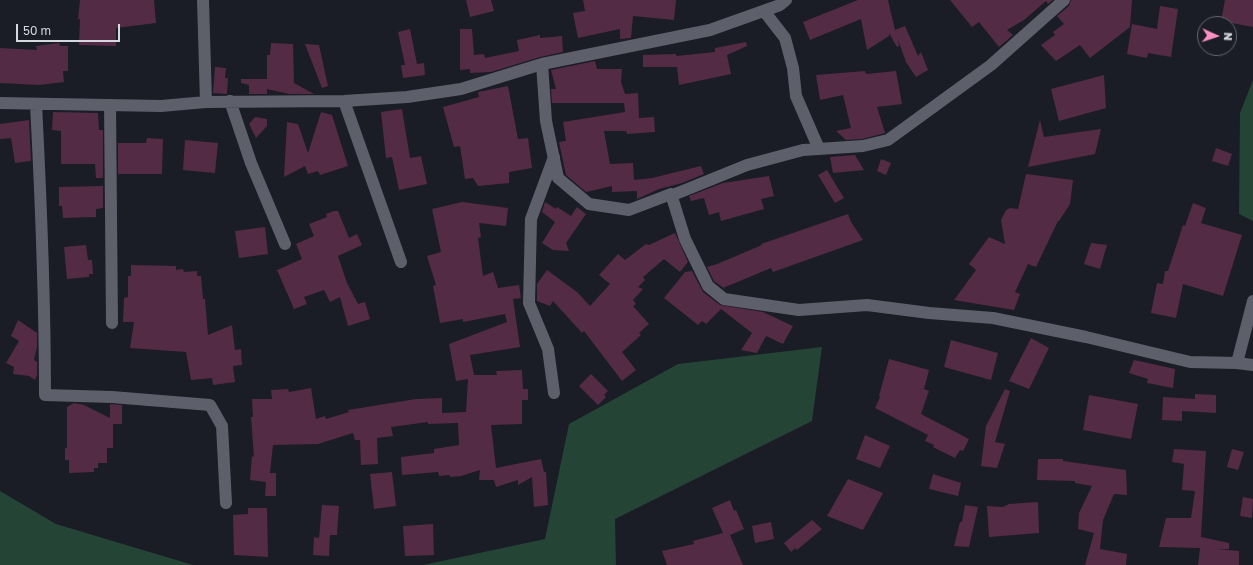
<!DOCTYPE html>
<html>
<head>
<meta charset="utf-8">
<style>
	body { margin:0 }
	#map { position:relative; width:1253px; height:565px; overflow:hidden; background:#1a1c26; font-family:"Golos Text",sans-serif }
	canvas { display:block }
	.north { position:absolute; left:1197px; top:16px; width:40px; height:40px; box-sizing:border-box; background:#1a1c26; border:1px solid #656770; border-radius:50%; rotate:93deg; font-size:11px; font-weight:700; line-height:16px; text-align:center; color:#d6d8df }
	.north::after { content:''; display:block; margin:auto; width:14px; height:18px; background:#fb8fc4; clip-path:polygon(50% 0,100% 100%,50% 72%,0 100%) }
	.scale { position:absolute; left:16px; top:24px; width:104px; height:18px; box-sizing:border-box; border:2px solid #d6d8df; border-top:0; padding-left:5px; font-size:12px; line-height:14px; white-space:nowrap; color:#d6d8df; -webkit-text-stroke:3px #1a1c26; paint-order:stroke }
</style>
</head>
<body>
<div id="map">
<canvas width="1253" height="565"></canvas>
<div class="north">N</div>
<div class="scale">50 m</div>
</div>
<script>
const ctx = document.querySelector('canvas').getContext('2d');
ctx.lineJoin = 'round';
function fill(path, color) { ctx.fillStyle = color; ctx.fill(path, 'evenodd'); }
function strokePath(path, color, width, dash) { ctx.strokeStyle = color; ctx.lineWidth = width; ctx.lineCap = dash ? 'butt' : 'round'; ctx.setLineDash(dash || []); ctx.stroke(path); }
fill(new Path2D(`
	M 1253,80 L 1253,221 L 1239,214 L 1240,113 Z
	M 822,347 L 812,421 L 615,519 L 616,565 L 423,565 L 545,539 L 569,424 L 678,364 Z
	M 0,491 L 56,524 L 193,565 L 0,565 Z`), '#244436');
fill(new Path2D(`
	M 80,0 L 154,0 L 156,23 L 116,28 L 116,46 L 79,45 L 80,19 L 78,19 Z
	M 466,0 L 491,0 L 494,11 L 470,17 Z
	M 583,0 L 676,0 L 674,20 L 633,16 L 631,38 L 620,39 L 620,29 L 578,38 L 573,13 L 585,11 Z
	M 858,0 L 888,0 L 895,30 L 905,26 L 918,56 L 921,52 L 928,70 L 916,77 L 906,62 L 898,40 L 899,46 L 897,47 L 889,33 L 889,36 L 867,50 L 861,19 L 810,40 L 803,22 Z
	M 950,0 L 1053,0 L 1048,4 L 1046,1 L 1024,20 L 1007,30 L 1013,35 L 999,47 L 979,22 L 972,27 Z
	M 1071,0 L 1132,0 L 1130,27 L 1090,58 L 1080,45 L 1056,61 L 1041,45 L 1055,35 L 1053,32 L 1064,24 L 1057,16 L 1069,6 Z
	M 1225,0 L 1253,0 L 1253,27 L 1221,21 Z
	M 1160,6 L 1178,9 L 1171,57 L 1148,53 L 1147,58 L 1127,54 L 1132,24 L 1157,29 Z
	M 410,29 L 417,64 L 424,63 L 425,75 L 403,78 L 401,65 L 405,65 L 398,32 Z
	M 460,29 L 472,29 L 474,55 L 484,54 L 485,58 L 519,51 L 517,40 L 540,35 L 540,38 L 562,36 L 563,52 L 540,57 L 491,72 L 470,73 L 470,69 L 460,70 Z
	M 746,42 L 747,46 L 727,55 L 731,74 L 679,85 L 677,67 L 643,67 L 643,55 L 676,54 L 676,56 L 715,52 L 715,48 Z
	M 59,43 L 60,46 L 68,46 L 68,71 L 63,71 L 64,82 L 39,85 L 0,83 L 0,48 L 37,50 L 36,46 Z
	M 271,43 L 293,44 L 294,83 L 314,94 L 289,94 L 267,89 L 267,94 L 249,94 L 249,85 L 241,83 L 241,79 L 267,79 L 267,55 L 270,55 Z
	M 305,44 L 319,45 L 328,86 L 322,88 Z
	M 595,61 L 597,69 L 622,69 L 621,82 L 625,94 L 638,93 L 639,118 L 654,117 L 655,132 L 627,134 L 626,131 L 604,131 L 610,164 L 633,163 L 634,180 L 652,178 L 701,166 L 704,174 L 682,183 L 659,189 L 637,199 L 637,191 L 612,192 L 612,186 L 586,192 L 566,175 L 559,142 L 566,141 L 563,122 L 625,112 L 624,103 L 552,103 L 551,89 L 556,89 L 551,70 Z
	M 215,67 L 226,68 L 225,78 L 228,78 L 227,94 L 213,93 Z
	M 865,71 L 866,74 L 896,71 L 902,104 L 877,107 L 885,133 L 862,139 L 846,140 L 836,131 L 851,128 L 843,95 L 820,100 L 816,75 Z
	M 1104,75 L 1106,108 L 1059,121 L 1051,89 Z
	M 508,86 L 518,139 L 528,138 L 532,168 L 509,172 L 509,183 L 478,186 L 473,178 L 465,179 L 460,146 L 454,147 L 443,107 L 479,97 L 478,92 Z
	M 402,109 L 410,158 L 421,156 L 427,184 L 399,190 L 392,157 L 386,158 L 381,112 Z
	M 53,112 L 98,113 L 99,130 L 103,130 L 103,178 L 96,178 L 95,164 L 61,164 L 61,131 L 52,130 Z
	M 321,112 L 332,115 L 348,166 L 320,175 L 318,171 L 308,174 L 305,166 L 284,177 L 287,122 L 298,124 L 308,153 Z
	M 255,117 L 267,119 L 267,126 L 256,138 L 249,124 Z
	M 29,120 L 31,161 L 15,163 L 11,138 L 0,139 L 0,124 Z
	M 1040,120 L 1044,137 L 1101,129 L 1095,154 L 1028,167 Z
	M 147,138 L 163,139 L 162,174 L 118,174 L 118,143 L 146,143 Z
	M 185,140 L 218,143 L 215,173 L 183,170 Z
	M 1216,148 L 1232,154 L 1228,166 L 1212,161 Z
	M 855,155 L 864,170 L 833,173 L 830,157 Z
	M 881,159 L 891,163 L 886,175 L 877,171 Z
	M 827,170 L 844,198 L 835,203 L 818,175 Z
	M 1026,174 L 1073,180 L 1070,204 L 1059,221 L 1058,221 L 1036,267 L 1028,264 L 1015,292 L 1020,294 L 1014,310 L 954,300 L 976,270 L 969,264 L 989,237 L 1005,244 L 1001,220 L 1006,210 L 1010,208 L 1018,209 Z
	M 769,176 L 774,196 L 761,199 L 764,209 L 721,221 L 719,212 L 709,215 L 704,198 L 691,201 L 689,196 L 723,183 Z
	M 103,186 L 103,208 L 96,209 L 96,217 L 63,218 L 62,206 L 59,206 L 59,187 Z
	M 462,202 L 508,208 L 506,226 L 479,223 L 481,237 L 478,238 L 483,276 L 493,272 L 498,288 L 519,285 L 521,298 L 513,299 L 520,347 L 470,355 L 474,375 L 497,375 L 496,371 L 522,370 L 523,389 L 528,389 L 528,400 L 522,400 L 522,424 L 491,425 L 496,468 L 541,459 L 544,472 L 546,472 L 548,505 L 534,507 L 532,477 L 518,485 L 518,480 L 496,487 L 494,480 L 479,480 L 480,470 L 461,476 L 450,477 L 450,475 L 439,476 L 438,472 L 402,475 L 401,457 L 434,453 L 434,449 L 459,445 L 458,423 L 428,424 L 428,422 L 391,427 L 393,436 L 377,438 L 378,464 L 361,465 L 360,440 L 355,440 L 353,433 L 318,444 L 273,445 L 270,473 L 276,473 L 276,496 L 265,496 L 266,482 L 250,480 L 252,456 L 254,457 L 251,417 L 253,417 L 252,399 L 272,399 L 271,390 L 288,389 L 289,392 L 311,388 L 316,419 L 325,416 L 326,419 L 349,412 L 348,410 L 416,399 L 442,398 L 442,413 L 466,412 L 468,379 L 456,381 L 449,344 L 507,322 L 505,314 L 463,322 L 463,319 L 440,323 L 433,286 L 436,285 L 427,256 L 441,252 L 432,209 Z
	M 545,202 L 556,209 L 557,207 L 571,216 L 577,207 L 586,214 L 566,243 L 569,251 L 553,250 L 542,243 L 555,222 L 542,212 Z
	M 1193,203 L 1206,208 L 1201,223 L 1242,235 L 1223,296 L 1183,284 L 1176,318 L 1151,313 L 1157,283 L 1163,284 L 1165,271 L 1168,271 L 1183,225 L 1185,226 Z
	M 334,211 L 338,211 L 349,238 L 357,234 L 362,245 L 338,256 L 347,283 L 358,304 L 365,302 L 370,319 L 348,326 L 340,297 L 330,302 L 324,290 L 304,297 L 307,304 L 294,309 L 277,270 L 302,259 L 296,244 L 314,236 L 309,224 L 327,217 L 326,214 Z
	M 848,214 L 851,222 L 863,240 L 773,272 L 771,268 L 723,288 L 729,292 L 714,281 L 707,267 L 717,264 L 762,245 L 761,244 Z
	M 265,227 L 268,254 L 239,258 L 235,231 Z
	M 675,233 L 688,262 L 680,272 L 664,259 L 643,277 L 645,280 L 638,287 L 643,289 L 633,300 L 636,304 L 633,306 L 649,324 L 639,333 L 641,335 L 622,352 L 636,370 L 622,381 L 584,331 L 582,333 L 553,301 L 550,306 L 537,301 L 537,284 L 547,270 L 577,292 L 590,306 L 610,284 L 599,275 L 618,254 L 625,260 L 646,244 L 649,245 Z
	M 1091,243 L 1107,245 L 1100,269 L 1084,264 Z
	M 86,245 L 88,260 L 92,260 L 93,274 L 89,274 L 89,277 L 67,279 L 64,247 Z
	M 131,265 L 176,266 L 176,270 L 183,269 L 184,272 L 197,271 L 197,276 L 201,276 L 203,299 L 205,299 L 208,335 L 232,325 L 235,350 L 241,349 L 242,365 L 233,366 L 235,382 L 213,385 L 212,378 L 191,380 L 186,352 L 130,348 L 134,322 L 123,322 L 124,298 L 128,297 L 128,276 L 131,276 Z
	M 692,271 L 703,292 L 720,305 L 763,312 L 793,326 L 783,344 L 766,336 L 757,353 L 741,350 L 752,333 L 721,309 L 706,324 L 702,321 L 698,325 L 664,298 L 685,272 Z
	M 18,320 L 37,333 L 37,347 L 34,360 L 37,362 L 37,375 L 35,380 L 29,376 L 13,374 L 14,367 L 6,363 L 19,341 L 11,336 Z
	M 1031,338 L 1049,348 L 1029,389 L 1009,381 Z
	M 951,340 L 998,353 L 991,380 L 944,367 Z
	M 889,359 L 929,370 L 924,389 L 929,391 L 921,414 L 969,439 L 963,451 L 960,450 L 955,458 L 933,447 L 934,445 L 925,441 L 928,435 L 875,408 L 880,397 L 879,396 Z
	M 1134,360 L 1175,369 L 1173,388 L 1147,383 L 1148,379 L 1129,373 Z
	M 591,374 L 608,391 L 604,395 L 606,397 L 598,405 L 579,386 Z
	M 1005,389 L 1010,391 L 995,442 L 1005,444 L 997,468 L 981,466 L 986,426 Z
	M 1195,394 L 1216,395 L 1216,413 L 1182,411 L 1182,421 L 1162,420 L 1163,397 L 1195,399 Z
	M 1089,395 L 1138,404 L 1131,439 L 1083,430 Z
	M 74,403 L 84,405 L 110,418 L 110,404 L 122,405 L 122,424 L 113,424 L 113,448 L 107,448 L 107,463 L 98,463 L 98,468 L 94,468 L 94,472 L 69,473 L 69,460 L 65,460 L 65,448 L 67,448 L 67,407 Z
	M 865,435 L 890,446 L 880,468 L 856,459 Z
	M 1174,449 L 1206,451 L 1201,537 L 1229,543 L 1229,549 L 1217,549 L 1239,551 L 1239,565 L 1198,565 L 1200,548 L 1159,547 L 1166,518 L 1191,518 L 1195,491 L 1182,490 L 1184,464 L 1172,462 Z
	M 1232,449 L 1244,452 L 1238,470 L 1227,467 Z
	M 1038,459 L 1063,459 L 1063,461 L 1126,470 L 1127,495 L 1114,494 L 1103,520 L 1100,549 L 1127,554 L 1126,565 L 1085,565 L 1094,533 L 1078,529 L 1079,513 L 1092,486 L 1075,483 L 1075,481 L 1037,480 Z
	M 392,472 L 396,506 L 374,509 L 370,474 Z
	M 933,474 L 961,483 L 958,496 L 929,489 Z
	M 848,479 L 883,493 L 863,530 L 827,516 Z
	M 1243,497 L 1253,499 L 1252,518 L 1240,516 Z
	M 730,500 L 734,511 L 736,510 L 744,529 L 730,535 L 743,565 L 667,565 L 662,551 L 694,544 L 693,541 L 723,533 L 712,508 Z
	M 1038,502 L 1039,533 L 989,537 L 987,506 L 1003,507 L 1009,504 Z
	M 322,505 L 339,506 L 337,535 L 330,535 L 329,556 L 313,555 L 314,537 L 319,538 Z
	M 965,505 L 978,507 L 969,547 L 954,546 L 960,522 L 962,522 Z
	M 248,508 L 267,508 L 268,557 L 234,555 L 233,515 L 248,514 Z
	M 812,520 L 822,529 L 797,550 L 795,548 L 791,552 L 784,543 Z
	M 771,522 L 774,539 L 755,543 L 752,526 Z
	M 433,524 L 434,555 L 405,556 L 403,526 Z`), '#542b44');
strokePath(new Path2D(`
	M 203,0 L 206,102
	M 764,11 L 785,38 L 793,68 L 796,96 L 819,149
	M 542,64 L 546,121 L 558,178 L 589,204 L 629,210 L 671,194 L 673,195 L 747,165 L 803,150 L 863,146 L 888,140 L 991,65 L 1064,0
	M 230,101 L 251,163 L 285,244
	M 344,101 L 401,262
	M 0,103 L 161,106 L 206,102 L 344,101 L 407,97 L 461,89 L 542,64 L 710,30 L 780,5 L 786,0
	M 36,104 C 41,201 45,298 45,395 L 112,397 L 210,405 L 222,426 L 226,503
	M 110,105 L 112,323
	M 554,157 L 531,219 L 529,303 L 548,349 L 554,393
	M 671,194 L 685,239 L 708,286 L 724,299 L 799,310 L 867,305 L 929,313 L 993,318 L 1086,337 L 1190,362 L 1237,363
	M 1253,301 L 1237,363 L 1253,365`), '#5d5f6b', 12);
</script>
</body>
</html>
